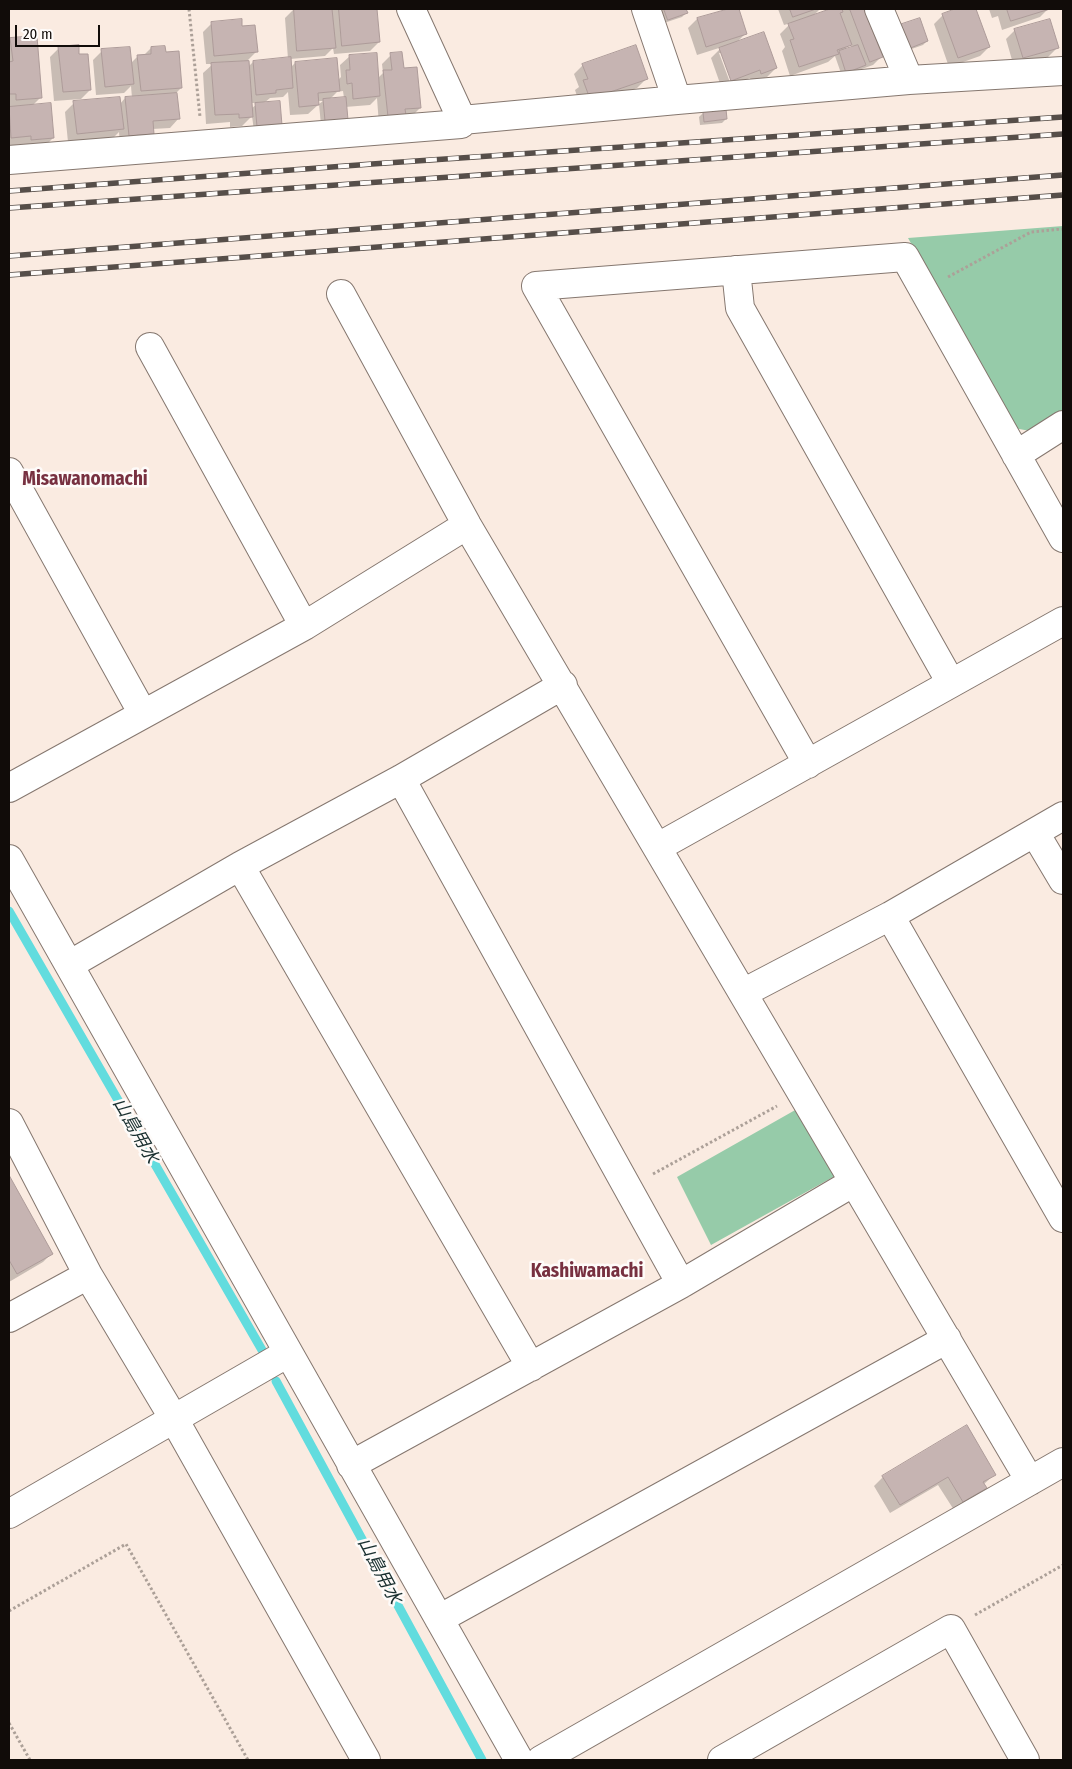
<!DOCTYPE html>
<html>
<head>
<meta charset="utf-8">
<style>
	body { margin:0 }
	#map { position:relative; width:1072px; height:1769px; overflow:hidden; background:#faebe1; font-family:"Fira Sans Condensed",sans-serif }
	canvas { display:block }
	.frame { position:absolute; inset:0; border:10px solid #110c09; pointer-events:none }
	.scale { position:absolute; left:15px; top:25px; width:85px; height:22px; box-sizing:border-box; border:2px solid #110c09; border-top:0; padding-left:6px; font-size:15px; line-height:18px; white-space:nowrap; color:#110c09; -webkit-text-stroke:4px #fefbf9; paint-order:stroke }
</style>
</head>
<body>
<div id="map">
<canvas width="1072" height="1769"></canvas>
<div class="frame"></div>
<div class="scale">20 m</div>
</div>
<script>
const ctx = document.querySelector('canvas').getContext('2d');
ctx.lineJoin = 'round';
function fill(path, color) { ctx.fillStyle = color; ctx.fill(path, 'evenodd'); }
function strokePath(path, color, width, dash) { ctx.strokeStyle = color; ctx.lineWidth = width; ctx.lineCap = dash ? 'butt' : 'round'; ctx.setLineDash(dash || []); ctx.stroke(path); }
function write(font, color, halo, rows, align = 'center') {
  ctx.font = font + ' "Fira Sans Condensed","Noto Sans JP",sans-serif'; ctx.lineWidth = 5; ctx.setLineDash([]); ctx.textBaseline = 'middle'; ctx.strokeStyle = halo; ctx.fillStyle = color; for (const [text, x, y, turn = 0] of rows) {
    ctx.save(); ctx.translate(x, y); ctx.rotate((+turn || 0) * Math.PI / 180); ctx.textAlign = isNaN(turn) ? turn : align; if (halo) ctx.strokeText(text, 0, 0); ctx.fillText(text, 0, 0); ctx.restore();
  }
}
fill(new Path2D(`
	M 1063,226 L 1063,410 L 1030,431 L 1014,428 L 908,238 Z
	M 797,1109 L 835,1176 L 711,1245 L 677,1177 Z`), '#96cba9');
fill(new Path2D(`
	M 294,9 L 376,9 L 379,42 L 370,51 L 334,54 L 333,48 L 325,56 L 290,59 L 290,68 L 295,63 L 338,80 L 341,77 L 340,65 L 350,56 L 378,78 L 383,73 L 382,64 L 391,55 L 403,70 L 420,108 L 411,117 L 379,125 L 377,98 L 370,105 L 345,107 L 321,125 L 319,104 L 323,101 L 317,101 L 318,105 L 308,114 L 290,115 L 288,92 L 283,97 L 270,98 L 264,103 L 279,102 L 254,131 L 252,116 L 242,126 L 230,127 L 230,122 L 206,124 L 203,73 L 213,64 L 206,64 L 203,32 L 212,23 L 241,28 L 256,52 L 248,60 L 248,67 L 253,62 L 288,59 L 285,18 ZM 343,91 L 344,98 L 330,99 L 337,92 ZM 251,103 L 258,103 L 251,109 Z
	M 659,9 L 685,9 L 686,13 L 682,17 L 664,23 Z
	M 732,9 L 737,9 L 745,34 L 735,44 L 776,68 L 767,77 L 752,83 L 750,78 L 734,84 L 722,53 L 719,53 L 731,85 L 722,89 L 711,58 L 722,47 L 697,55 L 688,28 L 697,19 Z
	M 778,9 L 820,9 L 813,16 L 833,9 L 863,9 L 882,56 L 873,65 L 842,76 L 835,56 L 828,62 L 790,76 L 782,51 L 785,47 L 780,34 L 791,23 L 784,25 ZM 851,43 L 853,48 L 843,51 Z
	M 959,9 L 975,9 L 989,47 L 980,56 L 949,67 L 934,24 L 943,15 Z
	M 989,9 L 1048,9 L 1040,17 L 1002,30 L 998,16 L 992,18 Z
	M 900,26 L 927,41 L 923,45 L 903,52 Z
	M 1015,30 L 1057,48 L 1048,57 L 1014,67 L 1006,39 Z
	M 11,40 L 41,97 L 32,106 L 53,138 L 44,147 L 22,149 L 22,144 L 9,146 L 9,41 Z
	M 59,48 L 78,56 L 90,90 L 81,99 L 54,101 L 50,57 Z
	M 151,48 L 181,88 L 176,93 L 179,118 L 170,128 L 152,129 L 153,134 L 144,143 L 120,145 L 119,132 L 113,138 L 68,142 L 65,112 L 74,103 L 120,104 L 125,98 L 132,98 L 131,86 L 124,93 L 96,95 L 93,60 L 102,51 L 131,63 L 138,56 L 144,55 Z
	M 583,65 L 646,79 L 637,88 L 581,108 L 575,90 L 579,87 L 574,74 Z
	M 703,113 L 726,119 L 722,123 L 700,125 L 699,117 Z
	M 9,1178 L 52,1253 L 43,1262 L 9,1282 Z
	M 995,1474 L 983,1485 L 985,1488 L 976,1497 L 954,1510 L 938,1485 L 890,1513 L 874,1486 L 883,1477 Z`), '#0003');
strokePath(new Path2D(`
	M 9,911 L 262,1350
	M 276,1381 L 482,1760`), '#62dcde', 9);
const building = new Path2D(`
	M 294,9 L 332,9 L 336,48 L 297,51 Z
	M 339,9 L 377,9 L 380,42 L 342,46 Z
	M 664,9 L 686,9 L 688,13 L 668,20 Z
	M 728,9 L 739,9 L 747,34 L 706,47 L 697,18 Z
	M 790,9 L 816,9 L 793,17 Z
	M 830,9 L 842,9 L 843,12 L 840,13 L 852,45 L 837,50 L 839,54 L 799,67 L 790,40 L 794,39 L 788,24 Z
	M 850,9 L 864,9 L 883,57 L 870,62 Z
	M 955,9 L 976,9 L 990,47 L 958,58 L 942,14 Z
	M 1007,9 L 1050,9 L 1011,21 Z
	M 920,18 L 928,41 L 908,49 L 899,25 Z
	M 242,19 L 242,26 L 255,25 L 258,52 L 214,56 L 211,22 Z
	M 1050,19 L 1059,48 L 1023,58 L 1014,29 Z
	M 764,32 L 777,68 L 761,74 L 760,70 L 731,81 L 719,48 Z
	M 37,36 L 42,98 L 16,100 L 16,94 L 9,94 L 9,62 L 13,61 L 10,38 Z
	M 79,45 L 79,54 L 88,54 L 91,90 L 63,92 L 58,47 Z
	M 636,45 L 648,79 L 590,99 L 583,80 L 588,79 L 582,64 Z
	M 858,45 L 866,65 L 846,73 L 839,51 Z
	M 165,46 L 166,52 L 179,51 L 182,88 L 141,91 L 137,55 L 151,54 L 151,47 Z
	M 130,47 L 134,84 L 105,87 L 101,49 Z
	M 402,52 L 404,68 L 417,67 L 421,108 L 405,109 L 406,115 L 388,117 L 383,70 L 392,70 L 390,53 Z
	M 377,53 L 380,96 L 353,99 L 352,83 L 347,84 L 346,70 L 350,70 L 349,55 Z
	M 291,57 L 293,88 L 276,90 L 276,93 L 256,95 L 253,61 Z
	M 337,58 L 340,91 L 318,93 L 319,105 L 299,107 L 295,62 Z
	M 249,61 L 253,117 L 239,118 L 239,114 L 215,115 L 211,63 Z
	M 177,93 L 180,119 L 153,121 L 154,134 L 129,136 L 125,97 Z
	M 120,97 L 124,129 L 77,134 L 73,101 Z
	M 346,97 L 348,120 L 325,121 L 323,99 Z
	M 280,101 L 282,125 L 257,127 L 255,103 Z
	M 51,103 L 54,138 L 31,140 L 31,136 L 11,138 L 9,107 Z
	M 726,109 L 727,119 L 704,122 L 703,112 Z
	M 9,1175 L 53,1254 L 17,1274 L 9,1260 Z
	M 967,1425 L 996,1475 L 983,1482 L 987,1488 L 963,1502 L 948,1477 L 900,1505 L 882,1476 Z`);
fill(building, '#c6b4b2');
strokePath(building, '#ad9b99', 1);
const minor = new Path2D(`
	M 646,9 L 677,100 L 909,80 L 1063,71
	M 879,9 L 909,80
	M 462,120 L 677,100
	M 9,160 L 461,124 L 462,120 L 411,9
	M 736,270 L 740,308 L 951,683
	M 341,294 L 467,525 L 1030,1481
	M 150,347 L 304,626
	M 1016,455 L 1063,425
	M 9,472 L 143,714
	M 808,764 L 536,286 L 905,257 L 1063,538
	M 401,779 L 681,1284
	M 9,788 L 304,626 L 467,525
	M 1035,833 L 1063,880
	M 658,847 L 1063,621
	M 9,859 L 519,1760
	M 240,866 L 531,1367
	M 890,916 L 1063,1218
	M 69,965 L 240,866 L 401,779 L 563,685
	M 743,993 L 890,916 L 1063,816
	M 9,1123 L 88,1275 L 174,1419 L 366,1760
	M 9,1318 L 88,1275
	M 351,1465 L 681,1284 L 854,1182
	M 9,1514 L 288,1353
	M 439,1619 L 947,1339
	M 541,1760 L 1063,1462
	M 722,1760 L 951,1629 L 1025,1760`);
strokePath(minor, '#85776f', 30);
strokePath(new Path2D(`
	M 189,9 L 200,117
	M 948,277 L 1031,232 L 1063,229
	M 653,1174 L 777,1106
	M 9,1611 L 126,1544 L 248,1760
	M 975,1615 L 1063,1565
	M 9,1723 L 30,1760`), '#aca098', 3, [2.5, 2.5]);
strokePath(minor, '#fff', 28);
const rail = new Path2D(`
	M 9,191 L 372,164 L 1063,117
	M 9,208 L 1063,134
	M 9,256 L 1063,175
	M 9,275 L 1063,195`);
strokePath(rail, '#564e49', 5.5);
strokePath(rail, '#fefbf9', 4, [11]);
write('italic 18px', '#192f2f', '#fefbf9', [
	["山島用水",135,1131,60],
	["山島用水",379,1571,62]
]);
write('bold 19px', '#773040', '#fefbf9', [
	["Misawanomachi",85,480],
	["Kashiwamachi",587,1272]
]);
</script>
</body>
</html>
